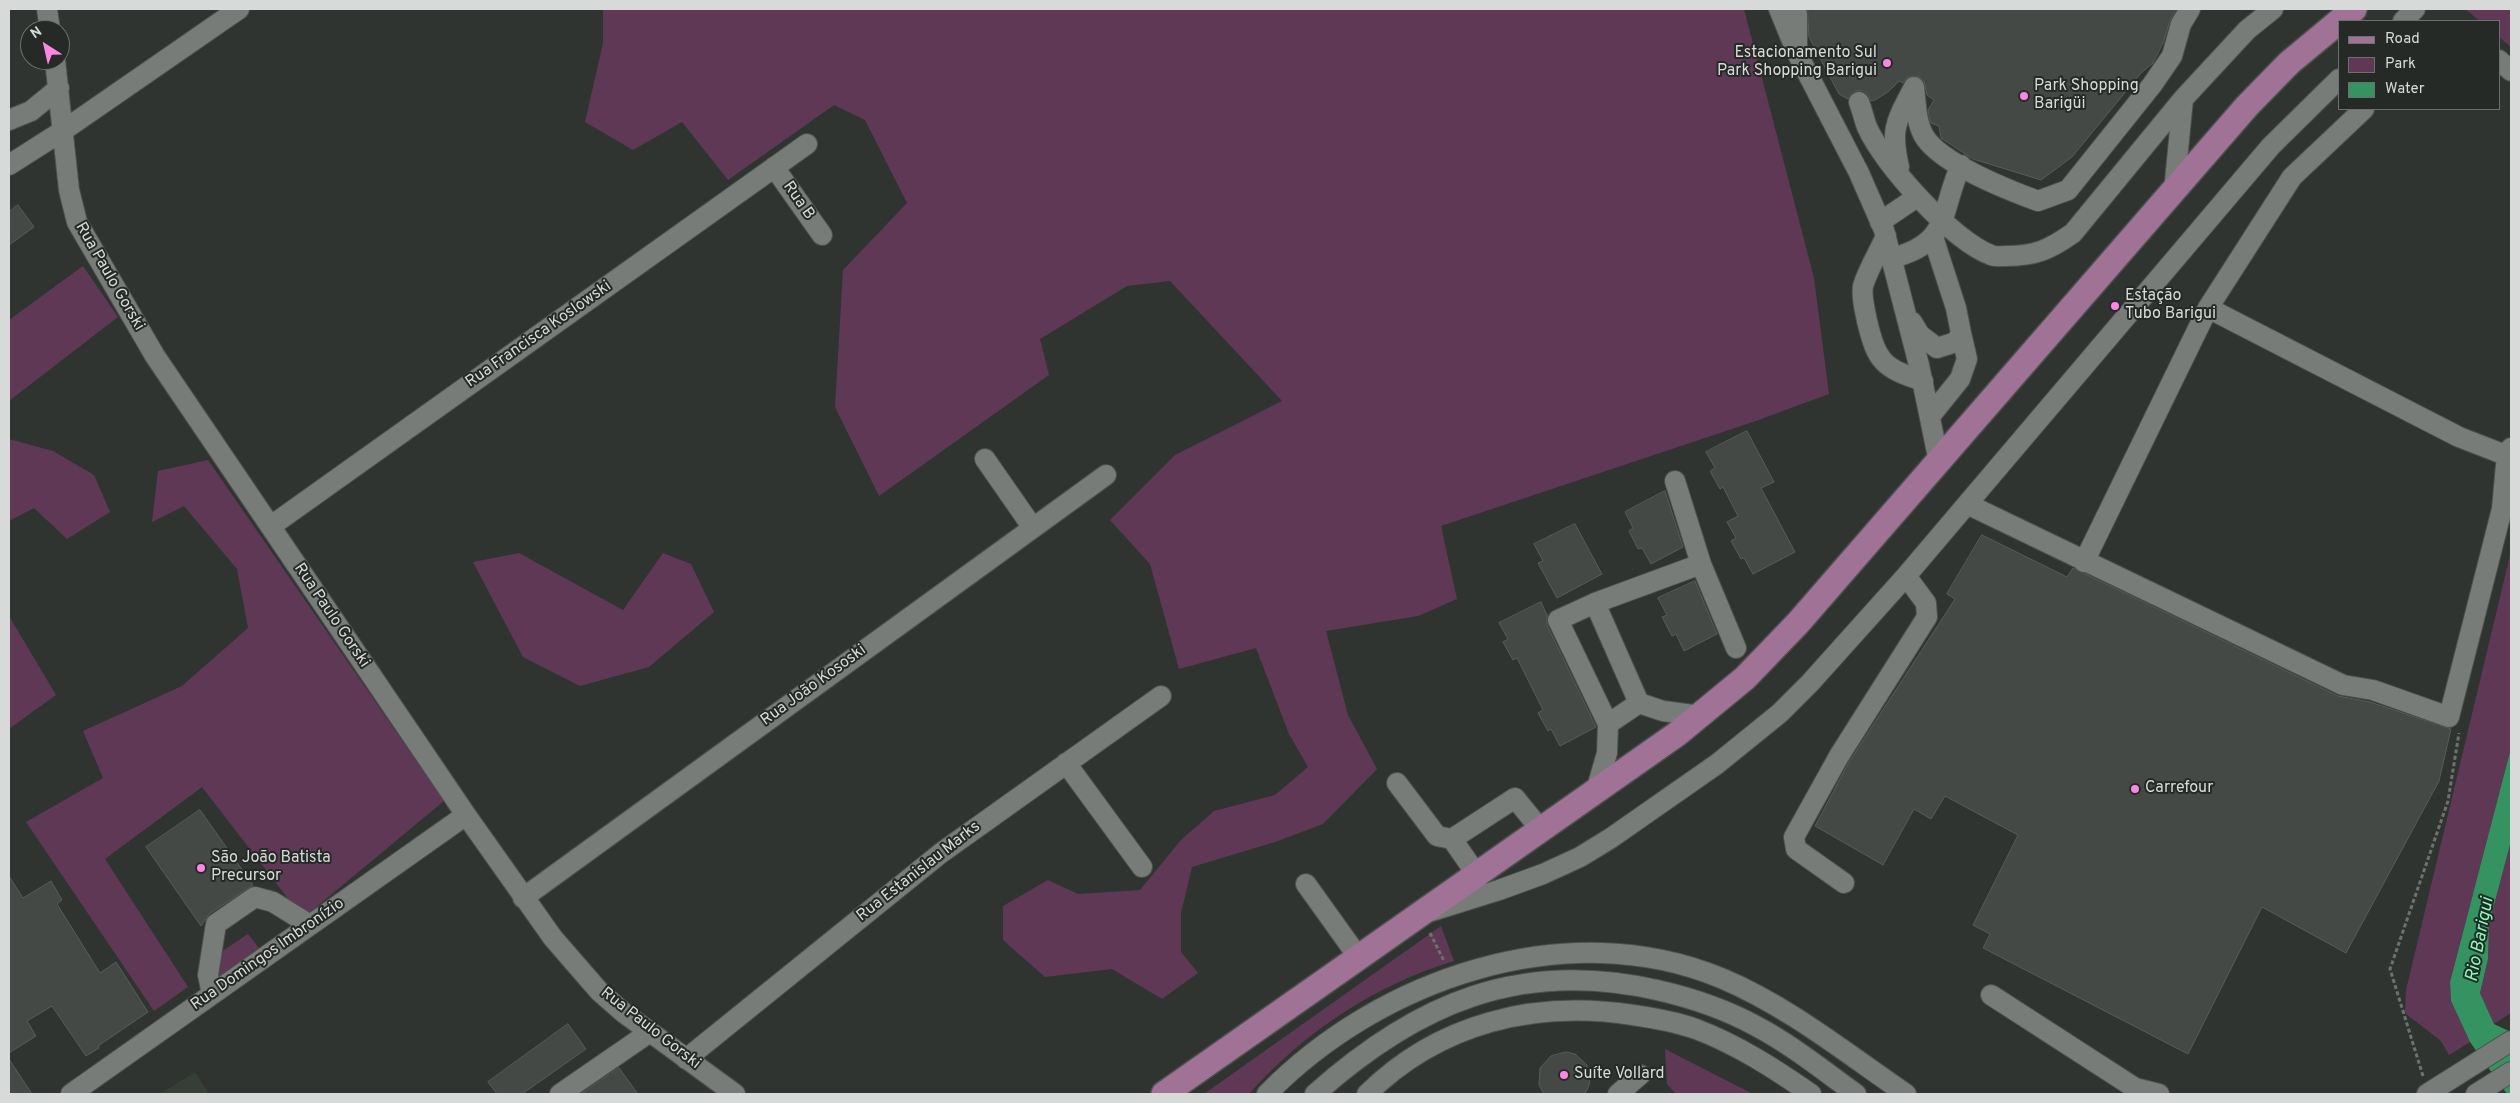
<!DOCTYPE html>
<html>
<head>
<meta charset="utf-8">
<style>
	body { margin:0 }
	#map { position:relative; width:2520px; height:1103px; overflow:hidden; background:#2f3431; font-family:Overpass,sans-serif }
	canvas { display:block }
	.frame { position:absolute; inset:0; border:10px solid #d7dad8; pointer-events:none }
	.legend { position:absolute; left:2338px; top:20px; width:162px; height:90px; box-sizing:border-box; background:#252a27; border:1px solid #6c706e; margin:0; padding:6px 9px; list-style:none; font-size:15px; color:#d7dad8 }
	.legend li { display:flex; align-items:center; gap:10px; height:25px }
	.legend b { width:25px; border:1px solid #6c706e }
	.north { position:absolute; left:20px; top:20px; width:50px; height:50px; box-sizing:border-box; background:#252a27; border:1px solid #6c706e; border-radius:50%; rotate:325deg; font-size:14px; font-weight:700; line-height:20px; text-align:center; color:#d7dad8 }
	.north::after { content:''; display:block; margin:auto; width:18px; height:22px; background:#fc86e3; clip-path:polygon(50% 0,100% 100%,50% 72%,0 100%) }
</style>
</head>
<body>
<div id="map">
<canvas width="2520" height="1103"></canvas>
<div class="frame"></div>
<ul class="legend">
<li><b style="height:6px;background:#a07296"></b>Road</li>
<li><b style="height:14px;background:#5f3856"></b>Park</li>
<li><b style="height:14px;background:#359261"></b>Water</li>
</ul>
<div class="north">N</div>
</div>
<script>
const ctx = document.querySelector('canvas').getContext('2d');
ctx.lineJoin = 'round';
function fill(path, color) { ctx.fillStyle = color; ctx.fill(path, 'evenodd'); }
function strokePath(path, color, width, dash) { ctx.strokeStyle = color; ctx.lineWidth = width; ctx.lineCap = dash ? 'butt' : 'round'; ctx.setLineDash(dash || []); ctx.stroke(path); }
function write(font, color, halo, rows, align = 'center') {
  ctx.font = font + ' Overpass,sans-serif'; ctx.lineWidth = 4; ctx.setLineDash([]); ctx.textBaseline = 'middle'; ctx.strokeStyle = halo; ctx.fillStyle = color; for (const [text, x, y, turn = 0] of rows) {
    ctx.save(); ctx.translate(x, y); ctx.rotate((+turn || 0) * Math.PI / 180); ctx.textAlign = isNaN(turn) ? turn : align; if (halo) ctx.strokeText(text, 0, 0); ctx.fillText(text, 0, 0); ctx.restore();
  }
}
fill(new Path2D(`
	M 195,1072 L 209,1094 L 160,1094 Z`), '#353f38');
fill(new Path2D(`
	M 603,9 L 1744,9 L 1814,278 L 1829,394 L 1753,422 L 1441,526 L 1457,599 L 1418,616 L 1326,631 L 1348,715 L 1377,769 L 1323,824 L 1275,842 L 1192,867 L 1181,913 L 1181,952 L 1198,973 L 1162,999 L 1112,969 L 1045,977 L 1003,940 L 1003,906 L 1048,880 L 1078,894 L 1140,890 L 1181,840 L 1214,811 L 1275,795 L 1308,767 L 1289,734 L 1256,648 L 1179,669 L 1150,564 L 1110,520 L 1175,455 L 1282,401 L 1170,281 L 1127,286 L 1040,339 L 1049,375 L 879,496 L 835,407 L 843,270 L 907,203 L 865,120 L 834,105 L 728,180 L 682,122 L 633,150 L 585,122 L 603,43 Z
	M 2465,9 L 2511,9 L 2511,47 L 2499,37 L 2499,21 L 2480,21 Z
	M 83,266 L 118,317 L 9,401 L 9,320 Z
	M 9,439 L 53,451 L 94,475 L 110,512 L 67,539 L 34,508 L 9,521 Z
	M 208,460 L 444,801 L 303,918 L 202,787 L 105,859 L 188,987 L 154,1011 L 26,822 L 103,778 L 83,731 L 182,686 L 248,628 L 237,569 L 184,506 L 152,522 L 158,471 Z
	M 2511,551 L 2511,748 L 2450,982 L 2451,1001 L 2470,1042 L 2449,1055 L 2441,1041 L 2405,1013 L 2406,990 Z
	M 519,553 L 623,610 L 663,553 L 691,564 L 714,612 L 649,667 L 580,686 L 523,657 L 473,562 Z
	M 9,616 L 56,695 L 9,729 Z
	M 2511,841 L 2511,1013 L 2494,1024 L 2480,993 L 2488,959 L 2489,924 Z
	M 1441,926 L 1454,961 C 1375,985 1304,1032 1249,1094 L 1204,1094 Z
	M 248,934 L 259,948 L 217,978 L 218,954 Z
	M 1665,1049 L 1753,1094 L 1676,1094 L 1667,1084 Z`), '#5f3856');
fill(new Path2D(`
	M 2511,748 L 2511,841 L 2489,924 L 2488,959 L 2480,993 L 2494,1024 L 2511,1032 L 2511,1094 L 2507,1094 L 2470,1042 L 2451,1001 L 2450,982 Z`), '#359261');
const building = new Path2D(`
	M 1808,9 L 2176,9 L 2170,21 L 2163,43 L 2153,63 L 2141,73 L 2072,157 L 2041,180 L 1973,159 L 1941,138 L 1939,126 L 1931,123 L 1929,116 L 1928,110 L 1934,100 L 1927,95 L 1924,81 L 1918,76 L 1908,77 L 1903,83 L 1899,81 L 1888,92 L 1875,100 L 1871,101 L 1867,93 L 1861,90 L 1855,91 L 1848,99 L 1839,94 L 1809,37 Z
	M 18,205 L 34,227 L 9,245 L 9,212 Z
	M 1747,431 L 1774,482 L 1761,488 L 1795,552 L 1753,574 L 1744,558 L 1741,559 L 1731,541 L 1736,538 L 1727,522 L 1738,516 L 1723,487 L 1720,489 L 1710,471 L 1715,468 L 1706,452 Z
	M 1665,491 L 1683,547 L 1651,564 L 1642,548 L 1638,549 L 1629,531 L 1633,528 L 1625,512 Z
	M 1575,524 L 1602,574 L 1557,598 L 1538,563 L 1543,561 L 1534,544 Z
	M 1982,535 L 2067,577 L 2073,568 L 2338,696 L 2370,702 L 2451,729 L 2439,781 L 2346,953 L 2262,907 L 2188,1054 L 1983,948 L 1990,934 L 1973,925 L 2018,835 L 1945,796 L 1931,819 L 1914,809 L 1883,865 L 1815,826 L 1849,762 L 1955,599 L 1947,594 Z
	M 1695,581 L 1717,634 L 1684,651 L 1676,634 L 1672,636 L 1662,617 L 1667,615 L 1658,598 Z
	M 1541,602 L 1547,615 L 1547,625 L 1596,727 L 1560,746 L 1551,729 L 1548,731 L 1538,713 L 1543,710 L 1517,658 L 1513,660 L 1503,642 L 1508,639 L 1499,623 Z
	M 200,810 L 253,885 L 209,914 L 201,926 L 146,847 Z
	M 9,876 L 23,898 L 51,881 L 62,900 L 57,904 L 100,973 L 116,962 L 148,1012 L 98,1046 L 99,1048 L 86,1056 L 52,1006 L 27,1021 L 36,1036 L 9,1053 Z
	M 568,1024 L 586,1049 L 522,1094 L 497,1094 L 488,1082 Z
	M 1566,1052 L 1575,1054 L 1587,1065 L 1590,1082 L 1587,1090 L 1584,1094 L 1544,1094 L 1539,1085 L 1540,1068 L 1551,1056 Z
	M 9,1059 L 32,1094 L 9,1094 Z
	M 619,1068 L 638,1094 L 581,1094 Z`);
fill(building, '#444946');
strokePath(building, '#575c59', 1);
const minor = new Path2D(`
	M 47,9 L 50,30
	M 1779,9 L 1797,53 L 1859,173 L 1884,230 L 1919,365 L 1939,462
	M 2403,21 L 2415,9
	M 1797,47 L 1797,14
	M 55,60 L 69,190 L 77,222 L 155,356 L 466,815 L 553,938 L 599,991 L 624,1013 L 735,1094
	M 2499,60 L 2511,71
	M 1914,87 C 1916,104 1916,122 1924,136 C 1940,163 2008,190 2038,201 L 2068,190 L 2152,85 L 2172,56 L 2181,24 L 2190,9
	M 1859,102 C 1862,110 1864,119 1867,127 C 1884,165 1952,240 1991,255 C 1995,257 2001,256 2006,256 C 2035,256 2049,250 2073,233 L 2183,99
	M 9,120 L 31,111 L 59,88
	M 9,165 L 64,130 L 239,9
	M 774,167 L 822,235
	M 1899,167 C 1890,128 1896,122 1914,87
	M 2174,191 L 2183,99 L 2247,30 L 2273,9
	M 1880,222 L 1917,197
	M 1886,236 C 1879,252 1868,269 1863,286 C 1861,297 1865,310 1867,321 C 1877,362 1883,368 1923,381
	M 1892,258 C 1952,243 1940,210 1961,165
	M 2208,308 L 2459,437 L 2508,456
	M 1912,322 L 1920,335 L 1937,348 L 1956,342 L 1961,333 L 1956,308 L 1933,237
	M 1931,415 L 1960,379 L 1967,359 L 1961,333
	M 985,459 L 1033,528
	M 1967,504 L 2343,685 L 2373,690 L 2449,717 L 2502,509 L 2506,465 L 2511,448
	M 271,526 L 807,144
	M 2084,562 L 2208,308 L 2292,177 L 2364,109
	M 1701,564 L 1736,648
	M 1595,603 L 1639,703 L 1663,711 L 1701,716
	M 1608,724 L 1639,703
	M 1066,763 L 1142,867
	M 1397,783 L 1437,836 L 1452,839
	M 1596,791 L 1607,753 L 1608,724 L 1558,620 L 1595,603 L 1701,564 L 1675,481
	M 1477,875 L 1452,839 L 1515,798 L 1541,830
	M 1844,883 L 1796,849 L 1794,837 L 1839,756 L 1927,617 L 1926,603 L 1906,576
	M 1306,884 L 1359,958
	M 523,898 L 1106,475
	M 1432,911 L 1499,890 L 1543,874 L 1580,857 L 1611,838 L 1717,764 L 1780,713 L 1810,683 L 1906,576 L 2271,146 L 2339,79
	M 212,994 L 208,975 L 216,924 L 255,897 L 273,902 L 310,925
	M 1991,995 L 2135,1088 L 2159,1094
	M 686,1059 L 941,853 L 1161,696
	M 71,1094 L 466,815
	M 560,1094 L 650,1032
	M 1267,1094 C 1379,979 1567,914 1721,978 C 1788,1006 1846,1053 1906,1094
	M 1315,1094 C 1417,1003 1520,959 1657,990 C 1692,998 1725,1009 1756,1026 C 1792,1045 1824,1071 1856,1094
	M 1367,1094 C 1439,1023 1534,1000 1633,1015 C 1654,1018 1676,1022 1696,1029 C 1738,1045 1775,1069 1811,1094
	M 1618,1094 L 1640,1075
	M 2427,1094 L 2511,1041
	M 2476,1094 L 2511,1072`);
const major = new Path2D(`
	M 1164,1094 L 1677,734 L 1745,678 L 1798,623 L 2247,106 L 2289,63 L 2354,9`);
strokePath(minor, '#4d504e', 22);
strokePath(major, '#4d504e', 28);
strokePath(new Path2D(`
	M 1430,933 L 1444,961
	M 2423,1076 L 2390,969 L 2448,801 L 2459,733`), '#6e726f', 3, [4, 2.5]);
strokePath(minor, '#777c78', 20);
strokePath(major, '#a07296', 25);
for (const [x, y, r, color] of [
	[1887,63,5,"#fc86e3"],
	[2024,96,5,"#fc86e3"],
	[2115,306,5,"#fc86e3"],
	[2135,789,5,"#fc86e3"],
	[201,868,5,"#fc86e3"],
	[1564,1075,5,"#fc86e3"]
]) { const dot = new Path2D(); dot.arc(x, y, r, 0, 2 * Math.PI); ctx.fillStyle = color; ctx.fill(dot); strokePath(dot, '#252a27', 2); }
write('16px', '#d7dad8', '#252a27', [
	["Estacionamento Sul",1877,54,"right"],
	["Park Shopping Barigui",1877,72,"right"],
	["Park Shopping",2034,87],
	["Barigüi",2034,105],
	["Estação",2125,297],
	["Tubo Barigui",2125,315],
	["Carrefour",2145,789],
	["São João Batista",211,859],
	["Precursor",211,877],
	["Suíte Vollard",1574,1075]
], 'left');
write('16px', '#d7dad8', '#252a27', [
	["Rua B",798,201,55],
	["Rua Paulo Gorski",109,277,60],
	["Rua Francisca Koslowski",539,335,-35],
	["Rua Paulo Gorski",331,616,56],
	["Rua João Kososki",814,686,-36],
	["Rua Estanislau Marks",919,872,-38],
	["Rua Domingos Imbronízio",268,955,-35],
	["Rua Paulo Gorski",650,1029,38]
]);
write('italic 18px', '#86feb9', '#252a27', [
	["Rio Barigui",2481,940,-79]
]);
</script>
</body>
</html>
